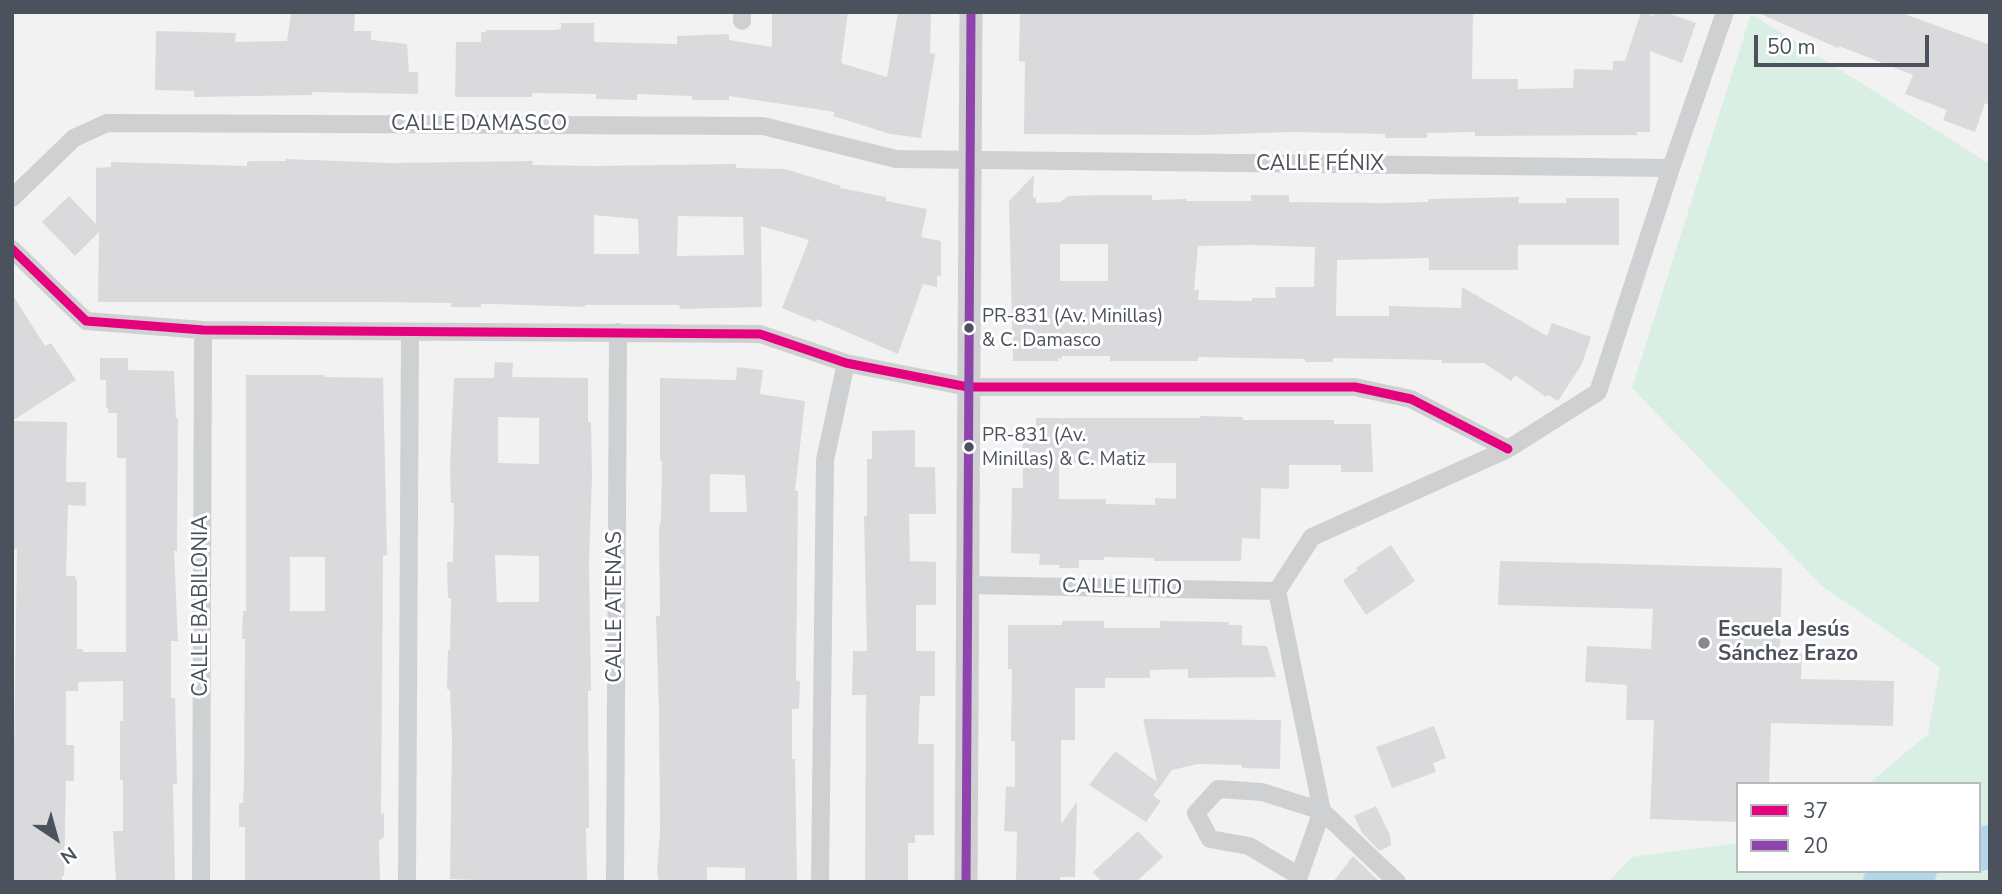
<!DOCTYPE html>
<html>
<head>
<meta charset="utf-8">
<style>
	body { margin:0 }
	#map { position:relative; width:2002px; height:894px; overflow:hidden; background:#f2f2f2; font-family:"Nunito Sans",sans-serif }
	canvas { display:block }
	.frame { position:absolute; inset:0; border:14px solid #4b525d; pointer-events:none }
	.legend { position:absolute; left:1736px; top:782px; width:245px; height:91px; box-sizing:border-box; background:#fff; border:2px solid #b7babe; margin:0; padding:9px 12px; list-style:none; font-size:21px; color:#4b525d }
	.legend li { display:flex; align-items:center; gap:14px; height:35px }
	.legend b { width:35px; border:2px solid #b7babe }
	.north { position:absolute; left:21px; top:803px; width:70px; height:70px; -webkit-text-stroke:5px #fff; paint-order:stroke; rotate:144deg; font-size:19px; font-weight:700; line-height:28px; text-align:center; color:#4b525d }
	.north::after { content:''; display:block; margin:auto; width:24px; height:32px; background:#4b525d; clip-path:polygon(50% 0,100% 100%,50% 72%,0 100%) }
	.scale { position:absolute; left:1754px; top:35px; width:175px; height:32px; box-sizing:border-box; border:4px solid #4b525d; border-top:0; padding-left:9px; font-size:21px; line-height:24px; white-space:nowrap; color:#4b525d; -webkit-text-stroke:5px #fff; paint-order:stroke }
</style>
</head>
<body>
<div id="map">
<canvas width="2002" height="894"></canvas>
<div class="frame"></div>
<ul class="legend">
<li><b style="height:9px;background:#e5007d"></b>37</li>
<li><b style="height:9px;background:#8e44ad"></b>20</li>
</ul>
<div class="north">N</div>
<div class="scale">50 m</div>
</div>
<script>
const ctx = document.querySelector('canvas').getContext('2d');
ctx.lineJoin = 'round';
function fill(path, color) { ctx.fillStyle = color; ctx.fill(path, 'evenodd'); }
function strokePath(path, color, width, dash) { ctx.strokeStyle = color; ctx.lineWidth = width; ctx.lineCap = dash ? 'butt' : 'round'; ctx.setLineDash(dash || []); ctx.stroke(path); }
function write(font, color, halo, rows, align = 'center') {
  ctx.font = font + ' "Nunito Sans",sans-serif'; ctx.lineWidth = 6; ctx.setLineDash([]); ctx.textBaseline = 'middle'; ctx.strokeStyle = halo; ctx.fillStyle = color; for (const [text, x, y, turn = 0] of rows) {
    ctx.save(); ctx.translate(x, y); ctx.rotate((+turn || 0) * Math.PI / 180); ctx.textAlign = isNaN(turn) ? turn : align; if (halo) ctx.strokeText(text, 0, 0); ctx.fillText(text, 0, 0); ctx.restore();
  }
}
fill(new Path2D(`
	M 1751,14 L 1990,164 L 1990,882 L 1608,882 L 1632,857 L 1738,843 L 1738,871 L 1979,871 L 1979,784 L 1868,784 L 1928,734 L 1940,667 L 1822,586 L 1632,388 Z`), '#d9efe4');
strokePath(new Path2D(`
	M 1979,850 L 1990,846
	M 1884,882 L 1916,871`), '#b2d7e9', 42);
fill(new Path2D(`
	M 772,12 L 848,12 L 841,63 L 887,77 L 898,12 L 931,12 L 930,53 L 935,54 L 921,138 L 890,134 L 833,116 L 835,112 L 729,96 L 729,100 L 692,100 L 692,96 L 637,94 L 637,100 L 596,99 L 596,94 L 532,93 L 532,97 L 455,97 L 456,42 L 481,42 L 481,32 L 486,32 L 486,30 L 554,30 L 561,29 L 561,23 L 594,23 L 594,42 L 677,44 L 677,36 L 729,34 L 729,40 L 772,47 Z
	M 1020,12 L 1473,12 L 1472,79 L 1518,79 L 1518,89 L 1573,88 L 1574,69 L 1613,70 L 1613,61 L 1625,61 L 1641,12 L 1650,12 L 1651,18 L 1654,12 L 1665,12 L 1696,23 L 1682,63 L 1650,51 L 1650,132 L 1637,132 L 1637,135 L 1475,136 L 1475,132 L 1427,133 L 1427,138 L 1385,138 L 1385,134 L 1293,132 L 1199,135 L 1024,134 L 1025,62 L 1019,61 Z
	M 1756,12 L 1899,12 L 1990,45 L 1990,105 L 1985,103 L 1975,132 L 1943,120 L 1947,110 L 1905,94 L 1913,75 L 1839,46 L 1838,48 Z
	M 291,14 L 355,14 L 354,31 L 371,31 L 371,40 L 407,44 L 409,72 L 418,72 L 418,94 L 312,92 L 312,95 L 194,97 L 194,91 L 155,90 L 156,31 L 236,33 L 235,42 L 287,41 Z
	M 286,159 L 391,163 L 533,161 L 532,165 L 594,166 L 736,164 L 736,168 L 785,169 L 841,186 L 840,188 L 886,197 L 886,201 L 927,209 L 921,237 L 941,241 L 941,276 L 937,276 L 937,287 L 923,284 L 898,354 L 817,319 L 816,322 L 782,308 L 809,240 L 761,226 L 762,307 L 680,309 L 679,305 L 585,305 L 585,307 L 494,304 L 481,304 L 481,307 L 451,307 L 451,303 L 382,302 L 98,302 L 99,232 L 75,256 L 42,222 L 69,196 L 96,224 L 96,168 L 111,167 L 111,162 L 247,166 L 247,162 L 251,161 L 286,161 ZM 594,215 L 638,219 L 639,254 L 594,254 ZM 678,216 L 743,217 L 744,255 L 677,256 Z
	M 1034,175 L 1033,197 L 1036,198 L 1036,203 L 1060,202 L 1068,196 L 1108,195 L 1152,195 L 1152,200 L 1186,199 L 1186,201 L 1251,201 L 1251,195 L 1289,195 L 1289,202 L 1383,203 L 1428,202 L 1428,199 L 1519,197 L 1518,203 L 1566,203 L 1566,198 L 1619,198 L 1619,245 L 1518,245 L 1518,270 L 1429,270 L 1429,258 L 1337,260 L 1336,316 L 1389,316 L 1389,306 L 1461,308 L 1462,287 L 1547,336 L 1552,323 L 1591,337 L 1582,364 L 1558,401 L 1548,395 L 1546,397 L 1515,375 L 1511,381 L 1484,363 L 1442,363 L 1442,360 L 1333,358 L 1333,362 L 1305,362 L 1305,359 L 1198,357 L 1198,361 L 1110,361 L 1110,356 L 1062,356 L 1062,359 L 1058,358 L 1058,361 L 1013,361 L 1009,201 ZM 1060,244 L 1108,244 L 1108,281 L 1060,281 ZM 1251,245 L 1315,247 L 1314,287 L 1275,287 L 1276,298 L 1252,298 L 1252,301 L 1198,300 L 1199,290 L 1194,290 L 1198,246 Z
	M 12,294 L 45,346 L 51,343 L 76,380 L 12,421 Z
	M 100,358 L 128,358 L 128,370 L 174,371 L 176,418 L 178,418 L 177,551 L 174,551 L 178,641 L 171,641 L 171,698 L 175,698 L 177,784 L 173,784 L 175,882 L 116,882 L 113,831 L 123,831 L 123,780 L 120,780 L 120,721 L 123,721 L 123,681 L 78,682 L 78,691 L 66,691 L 66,745 L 74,745 L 74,781 L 66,781 L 64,876 L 62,876 L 62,882 L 12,882 L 17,549 L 14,549 L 14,421 L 67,422 L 66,482 L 86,482 L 86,506 L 68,505 L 66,576 L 75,576 L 77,581 L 77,649 L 83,649 L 83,652 L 126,652 L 126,458 L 117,458 L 117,413 L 108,413 L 108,407 L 106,408 L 106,380 L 100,380 Z
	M 495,362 L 513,363 L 512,377 L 588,378 L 588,422 L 591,422 L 592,477 L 589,563 L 591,691 L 588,691 L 589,828 L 586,828 L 587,881 L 521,882 L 450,879 L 452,739 L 450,690 L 447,689 L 448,650 L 450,650 L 451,598 L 448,598 L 447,562 L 453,562 L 454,503 L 451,503 L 450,466 L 454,378 L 494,378 ZM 498,417 L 539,418 L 539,464 L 498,463 ZM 495,555 L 539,556 L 539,602 L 497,602 Z
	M 737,367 L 763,370 L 760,394 L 805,401 L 795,491 L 798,491 L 796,680 L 800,681 L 799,709 L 792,709 L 792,759 L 795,759 L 797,882 L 745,882 L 745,868 L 707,867 L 707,882 L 659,882 L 657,873 L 660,830 L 659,710 L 656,616 L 660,616 L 659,527 L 661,520 L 662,461 L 660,461 L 660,378 L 736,380 ZM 710,474 L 745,475 L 747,512 L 710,512 Z
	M 246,375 L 325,375 L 324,377 L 383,378 L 387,555 L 383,556 L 381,814 L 384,813 L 384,837 L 379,840 L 380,882 L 245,882 L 245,827 L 239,827 L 239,803 L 243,803 L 244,779 L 245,639 L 242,639 L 243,611 L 246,611 ZM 290,557 L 325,557 L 325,611 L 290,611 Z
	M 1200,416 L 1243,417 L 1243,420 L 1334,420 L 1334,424 L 1371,424 L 1373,472 L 1341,472 L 1341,465 L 1289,465 L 1289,489 L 1261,488 L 1260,539 L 1242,538 L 1241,561 L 1154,561 L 1154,558 L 1104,557 L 1104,560 L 1079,560 L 1079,568 L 1059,568 L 1060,565 L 1039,565 L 1040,554 L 1011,553 L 1012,488 L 1023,488 L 1022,426 L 1036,426 L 1036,418 L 1200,418 ZM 1059,463 L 1176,463 L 1176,499 L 1155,498 L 1155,505 L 1106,504 L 1106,499 L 1059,499 Z
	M 915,430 L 915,467 L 935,467 L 936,514 L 909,514 L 910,561 L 936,562 L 936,605 L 916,605 L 916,651 L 935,651 L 935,696 L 920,696 L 918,744 L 934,744 L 934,835 L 915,835 L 915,843 L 908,843 L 908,882 L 865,882 L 866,695 L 852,695 L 853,651 L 867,651 L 864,516 L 867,516 L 867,459 L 872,459 L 872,431 Z
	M 1391,545 L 1415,581 L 1366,615 L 1343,580 L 1358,570 L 1356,568 Z
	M 1500,561 L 1782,568 L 1780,653 L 1802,653 L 1801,679 L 1894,681 L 1893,726 L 1771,723 L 1769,784 L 1738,784 L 1738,822 L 1650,819 L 1654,720 L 1626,720 L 1627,685 L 1585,682 L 1587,646 L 1651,649 L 1653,609 L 1498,605 Z
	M 1062,621 L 1104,621 L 1104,628 L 1160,628 L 1160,621 L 1229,622 L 1229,625 L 1242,625 L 1242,645 L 1267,646 L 1276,677 L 1188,678 L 1188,669 L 1150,670 L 1150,678 L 1105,678 L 1105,688 L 1075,688 L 1075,740 L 1061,740 L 1061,824 L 1077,802 L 1075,877 L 1060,877 L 1060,882 L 1016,882 L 1017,832 L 1004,831 L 1006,786 L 1015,787 L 1015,741 L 1011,741 L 1012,669 L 1008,669 L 1008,625 L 1062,625 Z
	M 1143,719 L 1281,720 L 1280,769 L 1242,768 L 1242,765 L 1198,764 L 1172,770 L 1153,796 L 1161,801 L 1146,822 L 1089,785 L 1115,751 L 1157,782 Z
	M 1434,726 L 1446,758 L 1433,763 L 1436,772 L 1392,788 L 1376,747 Z
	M 1376,806 L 1390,835 L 1391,845 L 1380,851 L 1362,833 L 1354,816 Z
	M 1138,831 L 1163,857 L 1136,882 L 1102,882 L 1093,872 Z
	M 1353,856 L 1359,862 L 1380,882 L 1333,882 Z`), '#dadadc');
strokePath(new Path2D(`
	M 742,21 L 742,12
	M 12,198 L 74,138 L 107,123 L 763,126 L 896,159 L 1671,168
	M 12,249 L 86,321 L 203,330 L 760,334 L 846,363 L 968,387 L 1355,387 L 1411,399 L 1508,449
	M 968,585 L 1277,591
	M 1299,876 L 1249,846 L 1210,839 L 1196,813 L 1218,789 L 1262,792 L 1322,811 L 1397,882
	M 201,882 L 203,330
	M 407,882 L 410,332
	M 615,882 L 618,332
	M 820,882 L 825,460 L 846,363
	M 1297,882 L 1322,811 L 1277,591 L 1312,537 L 1508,449 L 1598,392 L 1671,168 L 1725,12`), '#ced0d2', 18);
strokePath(new Path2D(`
	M 966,882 L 971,12`), '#ced0d2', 23);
strokePath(new Path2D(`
	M 12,249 L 86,321 L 203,330 L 760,334 L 846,363 L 968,387 L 1355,387 L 1411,399 L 1508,449`), '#e5007d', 9);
strokePath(new Path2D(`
	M 966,882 L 971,12`), '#8e44ad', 9);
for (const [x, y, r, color] of [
	[969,328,6,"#4b525d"],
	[969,447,6,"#4b525d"],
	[1704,643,7,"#858a91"]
]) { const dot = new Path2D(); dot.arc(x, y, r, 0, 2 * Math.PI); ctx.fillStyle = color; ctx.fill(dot); strokePath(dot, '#fff', 2.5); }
write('19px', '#4b525d', '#fff', [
	["PR-831 (Av. Minillas)",982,317],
	["& C. Damasco",982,341],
	["PR-831 (Av.",982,436],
	["Minillas) & C. Matiz",982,460]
], 'left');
write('21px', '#4b525d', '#fff', [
	["CALLE DAMASCO",479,125],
	["CALLE FÉNIX",1320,165],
	["CALLE LITIO",1122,588,1],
	["CALLE BABILONIA",202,606,-90],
	["CALLE ATENAS",616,607,-90]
]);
write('bold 21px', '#4b525d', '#fff', [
	["Escuela Jesús",1718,631],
	["Sánchez Erazo",1718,655]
], 'left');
</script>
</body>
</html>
